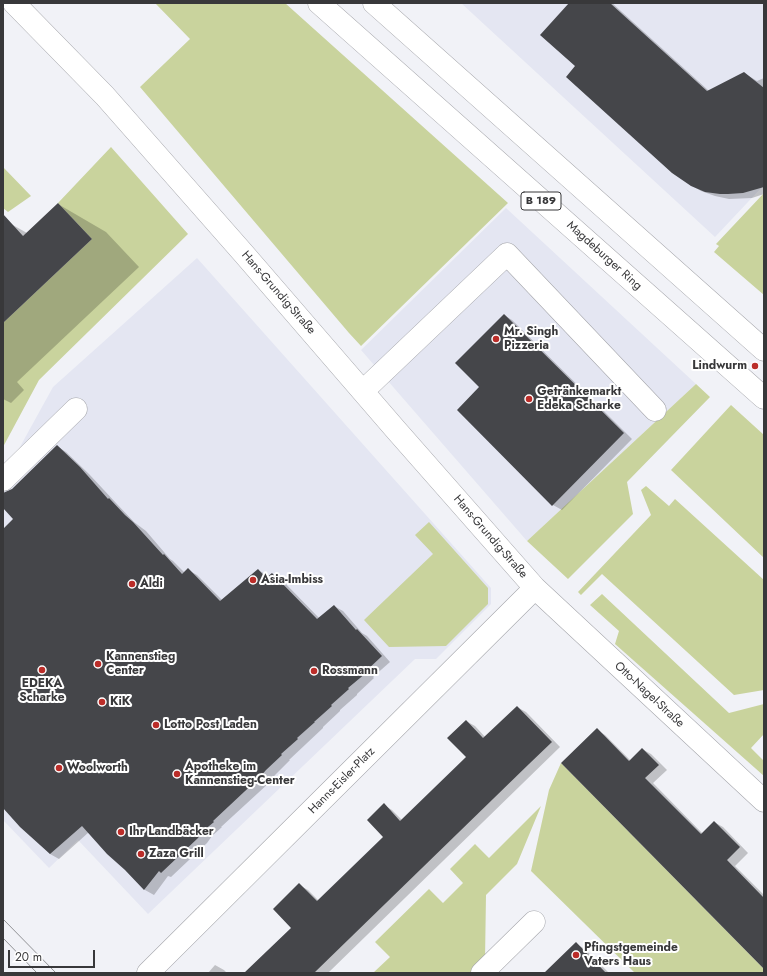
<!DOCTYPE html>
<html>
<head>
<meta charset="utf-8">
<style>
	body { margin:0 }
	#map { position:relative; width:767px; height:976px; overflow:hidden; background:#f1f2f7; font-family:Jost,sans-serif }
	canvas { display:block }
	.frame { position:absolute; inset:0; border:4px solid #38383a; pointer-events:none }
	.scale { position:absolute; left:8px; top:950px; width:87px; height:18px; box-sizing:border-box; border:2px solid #38383a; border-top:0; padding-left:5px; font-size:12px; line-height:14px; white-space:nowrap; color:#38383a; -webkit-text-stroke:3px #fff; paint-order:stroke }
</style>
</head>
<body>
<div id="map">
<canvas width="767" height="976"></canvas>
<div class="frame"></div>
<div class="scale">20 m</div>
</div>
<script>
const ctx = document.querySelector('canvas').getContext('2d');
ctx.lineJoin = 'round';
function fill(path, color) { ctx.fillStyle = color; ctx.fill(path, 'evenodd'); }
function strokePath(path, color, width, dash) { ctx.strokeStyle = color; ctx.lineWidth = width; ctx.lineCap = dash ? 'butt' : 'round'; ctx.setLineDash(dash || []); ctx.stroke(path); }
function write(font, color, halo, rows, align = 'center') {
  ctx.font = font + ' Jost,sans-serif'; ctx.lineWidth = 4; ctx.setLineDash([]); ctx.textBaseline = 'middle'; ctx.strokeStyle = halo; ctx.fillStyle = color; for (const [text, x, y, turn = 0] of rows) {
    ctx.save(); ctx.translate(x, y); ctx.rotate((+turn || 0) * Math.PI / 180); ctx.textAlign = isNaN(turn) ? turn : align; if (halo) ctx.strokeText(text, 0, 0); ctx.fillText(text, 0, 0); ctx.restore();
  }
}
fill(new Path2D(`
	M 461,3 L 764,3 L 764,185 L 715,237 Z
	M 506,208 L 696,384 L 527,541 L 361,350 Z
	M 197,258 L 491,588 L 491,604 L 436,659 L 415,659 L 148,914 L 78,840 L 49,868 L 3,820 L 3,472 L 10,465 L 53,387 Z`), '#e4e6f2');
fill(new Path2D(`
	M 155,3 L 285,3 L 508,203 L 361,346 L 349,333 L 140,87 L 190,39 Z
	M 111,147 L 188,234 L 39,380 L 3,447 L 3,323 L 92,239 L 58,203 Z
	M 3,167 L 31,196 L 8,212 L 3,208 Z
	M 764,193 L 764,295 L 714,252 L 719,246 L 716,244 Z
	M 696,384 L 710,397 L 627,482 L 633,514 L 568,579 L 527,541 Z
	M 731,405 L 764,435 L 764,558 L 671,470 Z
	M 646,486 L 669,506 L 675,499 L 764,580 L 764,690 L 734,695 L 602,574 L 581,595 L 578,592 L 651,515 L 641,490 Z
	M 429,522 L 488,588 L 488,604 L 446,646 L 389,647 L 364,620 L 433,554 L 415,535 Z
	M 602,594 L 729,713 L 764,704 L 764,734 L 751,748 L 764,761 L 764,776 L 615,644 L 619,631 L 590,605 Z
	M 561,763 L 764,969 L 764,973 L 635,973 L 531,871 L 549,790 Z
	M 541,806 L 517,864 L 486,895 L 485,960 L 472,973 L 373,973 L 390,957 L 375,942 L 429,889 L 443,903 L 463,883 L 450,869 L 475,844 L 489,858 Z`), '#c9d39d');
fill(new Path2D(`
	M 570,3 L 612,3 L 709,91 L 744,73 L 757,81 L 764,78 L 764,194 L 752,198 L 729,199 L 715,196 L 701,191 L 691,185 L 577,66 Z
	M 58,204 L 106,232 L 139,267 L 17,382 L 24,390 L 11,403 L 3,399 L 3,232 L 11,224 L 27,233 Z
	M 504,315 L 512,320 L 632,439 L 562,510 L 553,505 L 481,387 Z
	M 57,446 L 66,452 L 89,474 L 116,503 L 134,522 L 146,531 L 170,559 L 173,561 L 185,573 L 188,570 L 197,575 L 222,600 L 258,570 L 267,575 L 269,577 L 272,574 L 281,579 L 320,619 L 334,606 L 343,611 L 362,633 L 367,636 L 390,662 L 373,677 L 374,678 L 357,694 L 357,695 L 340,710 L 340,711 L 323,727 L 323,728 L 289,760 L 290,760 L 275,775 L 270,782 L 221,827 L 222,827 L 212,836 L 207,843 L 171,877 L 168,876 L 154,895 L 145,890 L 89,832 L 59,859 L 50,854 L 3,806 L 3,530 L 15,519 L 3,506 L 3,494 L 12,490 Z
	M 517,707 L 526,712 L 560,747 L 328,973 L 246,973 L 292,928 L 299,885 L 308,890 L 319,901 L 385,837 L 384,805 L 392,810 L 402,820 L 467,758 L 466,721 L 475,726 L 486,738 Z
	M 597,730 L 605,735 L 631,761 L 642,749 L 651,754 L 667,770 L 653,783 L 703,834 L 714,822 L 723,827 L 748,853 L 735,866 L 764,895 L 764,968 Z
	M 576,944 L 585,949 L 609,973 L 546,973 Z
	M 215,965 L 224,970 L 227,973 L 208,973 Z`), '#0003');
fill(new Path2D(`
	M 569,3 L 610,3 L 707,91 L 744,72 L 764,88 L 764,187 L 743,193 L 728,194 L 720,194 L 705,192 L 691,186 L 672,173 L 566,77 L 575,66 L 540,35 Z
	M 58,203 L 92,239 L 3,323 L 3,214 L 23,236 Z
	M 504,314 L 624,433 L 552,506 L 457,410 L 479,387 L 455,363 Z
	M 57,445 L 80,467 L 108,499 L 109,498 L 125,515 L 133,522 L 163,555 L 164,554 L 182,574 L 188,568 L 220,601 L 258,569 L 266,578 L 272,573 L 317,619 L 334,605 L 356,630 L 357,629 L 382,656 L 365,672 L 366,673 L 348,688 L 349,689 L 331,705 L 332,706 L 314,722 L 315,722 L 297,738 L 298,739 L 281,754 L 282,755 L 266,770 L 260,777 L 213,821 L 214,822 L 203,831 L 198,838 L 161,873 L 159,871 L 144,890 L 125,870 L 107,854 L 82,826 L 50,854 L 20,827 L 3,808 L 3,529 L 13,519 L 3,508 L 3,493 L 12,489 Z
	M 517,706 L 552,742 L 529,764 L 314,973 L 244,973 L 291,928 L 273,909 L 299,883 L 317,901 L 383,837 L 367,820 L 384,803 L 400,821 L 466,757 L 447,738 L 466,720 L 483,738 Z
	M 597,728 L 629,761 L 642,748 L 659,765 L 645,778 L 701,834 L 714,821 L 740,847 L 727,860 L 764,898 L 764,969 L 561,763 Z
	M 576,942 L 606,973 L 544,973 Z`), '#45464a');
const minor = new Path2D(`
	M 14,3 L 105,96 L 244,254 L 396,430 L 535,588 L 764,801
	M 363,391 L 507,254 L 655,410
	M 3,480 L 76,409
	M 148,973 L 535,588
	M 482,973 L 534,922`);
const highway = new Path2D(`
	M 319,3 L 764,398
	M 374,3 L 764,350`);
strokePath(minor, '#a5a6ab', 23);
strokePath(highway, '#a5a6ab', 23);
strokePath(minor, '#fff', 22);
strokePath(highway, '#fff', 22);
strokePath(new Path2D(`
	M 3,919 L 56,973
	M 3,938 L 37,973`), '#919295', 1);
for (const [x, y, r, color] of [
	[496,339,4,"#bb2d29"],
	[755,366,4,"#bb2d29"],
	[529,399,4,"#bb2d29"],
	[253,580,4,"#bb2d29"],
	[132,584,4,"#bb2d29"],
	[98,664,4,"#bb2d29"],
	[42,670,4,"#bb2d29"],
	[314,671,4,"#bb2d29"],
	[102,702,4,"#bb2d29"],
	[156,725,4,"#bb2d29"],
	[59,768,4,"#bb2d29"],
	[177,774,4,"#bb2d29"],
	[121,832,4,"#bb2d29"],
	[141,854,4,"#bb2d29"],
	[576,955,4,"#bb2d29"]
]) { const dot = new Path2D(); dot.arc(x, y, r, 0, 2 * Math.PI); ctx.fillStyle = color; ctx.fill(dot); strokePath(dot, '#fff', 1.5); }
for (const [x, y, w] of [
	[541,201,40]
]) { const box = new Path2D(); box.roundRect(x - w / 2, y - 9, w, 18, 3); ctx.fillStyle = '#fff'; ctx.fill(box); strokePath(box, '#38383a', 1); }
write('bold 11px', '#38383a', null, [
	["B 189",541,201]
]);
write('12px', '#38383a', '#fff', [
	["Magdeburger Ring",604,256,42],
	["Hans-Grundig-Straße",278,293,49],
	["Hans-Grundig-Straße",490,537,49],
	["Otto-Nagel-Straße",649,695,43],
	["Hanns-Eisler-Platz",342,781,-45]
]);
write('bold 12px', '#38383a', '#fff', [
	["Mr. Singh",504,332],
	["Pizzeria",504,346],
	["Lindwurm",747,366,"right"],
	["Getränkemarkt",537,392],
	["Edeka Scharke",537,406],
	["Asia-Imbiss",261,580],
	["Aldi",140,584],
	["Kannenstieg",106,657],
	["Center",106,671],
	["Rossmann",322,671],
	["EDEKA",42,684,"center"],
	["Scharke",42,698,"center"],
	["KiK",110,702],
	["Lotto Post Laden",164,725],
	["Apotheke im",185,767],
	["Kannenstieg-Center",185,781],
	["Woolworth",67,768],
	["Ihr Landbäcker",129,832],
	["Zaza Grill",149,854],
	["Pfingstgemeinde",584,948],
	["Vaters Haus",584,962]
], 'left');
</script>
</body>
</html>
